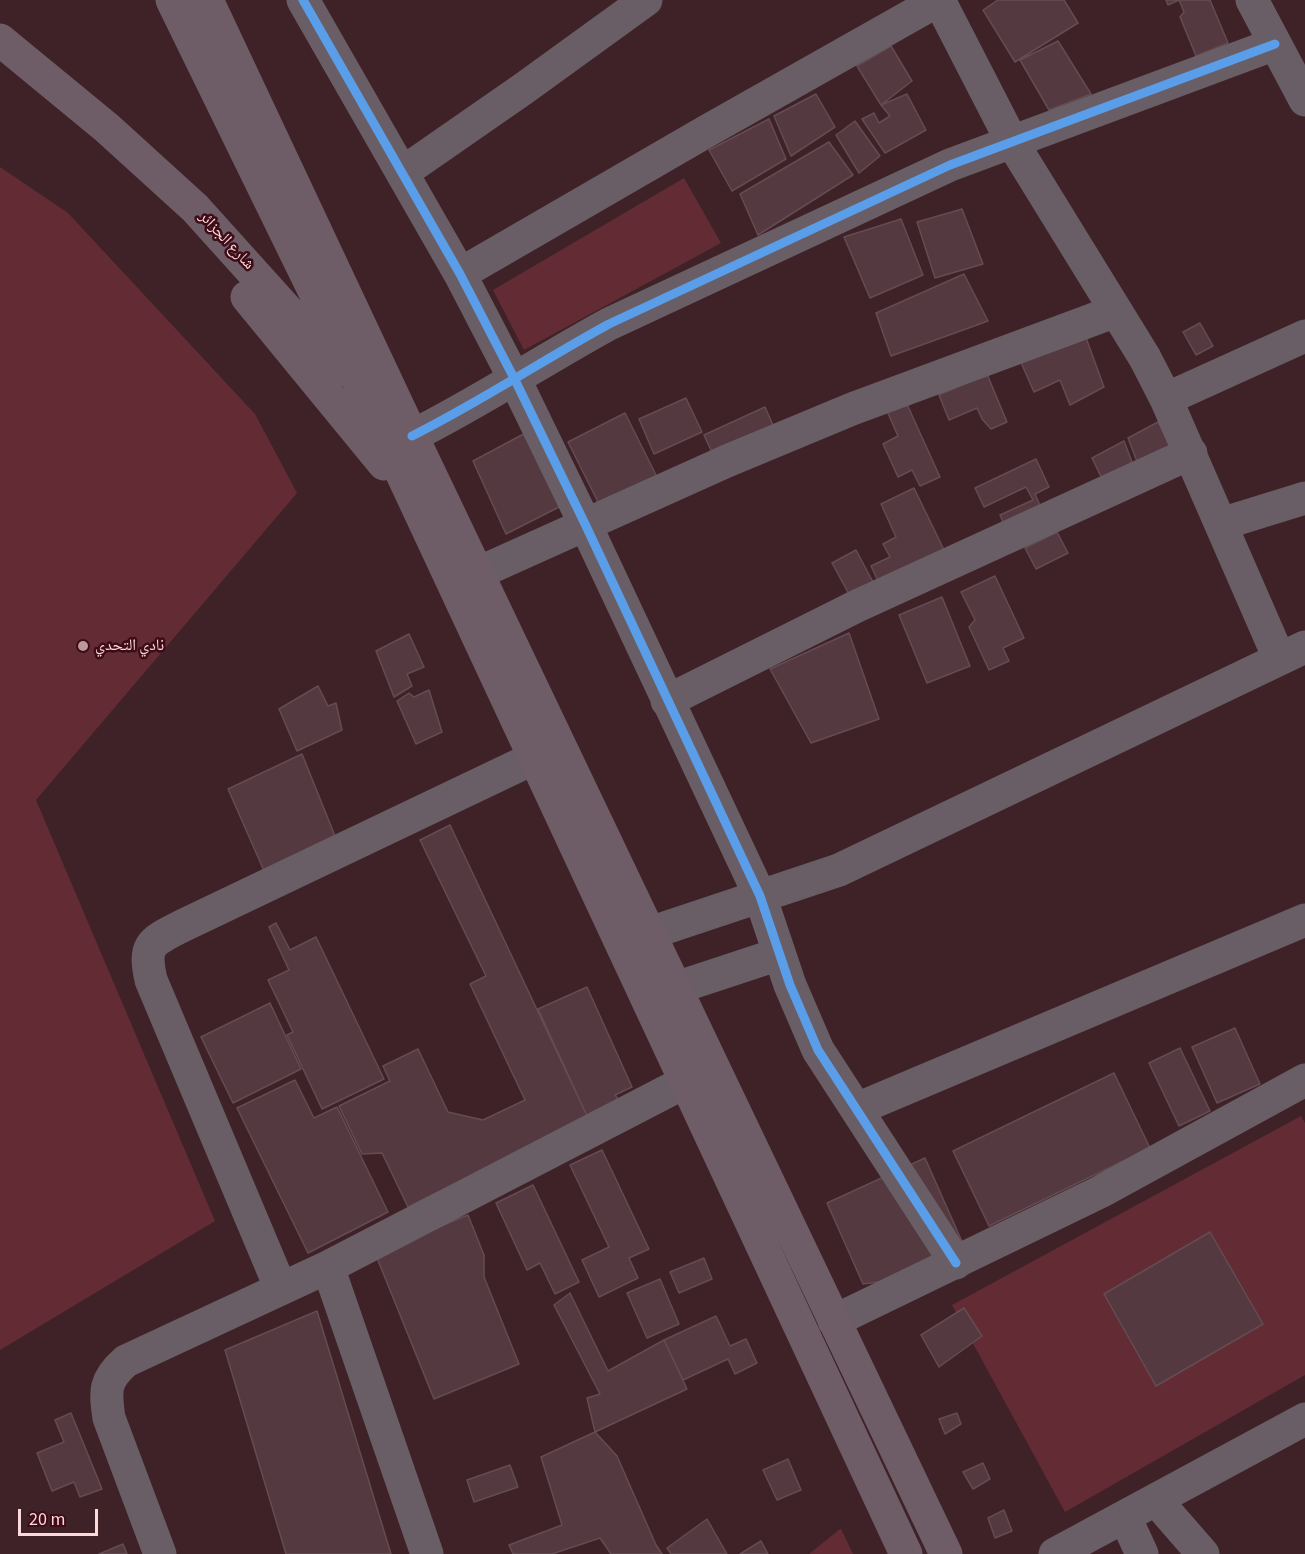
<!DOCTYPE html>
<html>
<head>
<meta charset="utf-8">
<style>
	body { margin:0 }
	#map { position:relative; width:1305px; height:1554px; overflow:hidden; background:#3e2227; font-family:"Source Sans 3",sans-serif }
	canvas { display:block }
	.scale { position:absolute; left:18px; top:1509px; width:80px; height:27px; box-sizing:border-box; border:3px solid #fcd9db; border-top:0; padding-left:8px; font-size:18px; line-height:21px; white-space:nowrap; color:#fcd9db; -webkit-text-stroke:4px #3e0c16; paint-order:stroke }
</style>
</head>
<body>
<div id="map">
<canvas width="1305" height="1554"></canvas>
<div class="scale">20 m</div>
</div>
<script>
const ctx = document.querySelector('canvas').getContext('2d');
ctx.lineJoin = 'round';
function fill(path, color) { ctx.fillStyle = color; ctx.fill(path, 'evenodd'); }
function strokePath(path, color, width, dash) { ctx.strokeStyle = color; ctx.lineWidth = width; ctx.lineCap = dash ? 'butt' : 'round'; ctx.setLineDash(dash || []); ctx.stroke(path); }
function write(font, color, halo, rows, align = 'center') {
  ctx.font = font + ' "Source Sans 3","Noto Naskh Arabic",sans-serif'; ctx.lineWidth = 5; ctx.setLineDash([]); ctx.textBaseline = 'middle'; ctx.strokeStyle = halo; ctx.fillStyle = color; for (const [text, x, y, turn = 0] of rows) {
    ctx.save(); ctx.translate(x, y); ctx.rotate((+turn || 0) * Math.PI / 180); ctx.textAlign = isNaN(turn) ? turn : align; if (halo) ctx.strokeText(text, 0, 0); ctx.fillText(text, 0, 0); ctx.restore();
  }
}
fill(new Path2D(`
	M 0,167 L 68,213 L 255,414 L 297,493 L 36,800 L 215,1221 L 0,1350 Z
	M 684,178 L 721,243 L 524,350 L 493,290 Z
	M 1301,1116 L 1305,1123 L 1305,1375 L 1065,1512 L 952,1305 Z
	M 841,1529 L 853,1554 L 809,1554 L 840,1529 Z`), '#632c34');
const building = new Path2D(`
	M 998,0 L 1064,0 L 1078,23 L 1015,62 L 983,10 Z
	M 1166,0 L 1210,0 L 1228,43 L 1196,56 L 1180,17 L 1184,12 L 1179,0 L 1168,5 Z
	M 1058,41 L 1091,94 L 1049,110 L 1020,60 Z
	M 891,46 L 912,81 L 881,105 L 857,66 Z
	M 816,94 L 835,127 L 791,156 L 774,116 Z
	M 907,94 L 926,130 L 885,153 L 862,119 L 874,113 L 879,123 L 890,116 L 881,105 Z
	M 769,119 L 786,159 L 732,191 L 709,150 Z
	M 855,121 L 880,156 L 859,173 L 836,135 Z
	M 829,142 L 853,175 L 758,235 L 740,194 Z
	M 962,209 L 983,264 L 935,278 L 917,222 Z
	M 901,219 L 923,275 L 870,298 L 844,237 Z
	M 964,274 L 988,321 L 891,356 L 876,313 Z
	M 1200,323 L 1213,346 L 1196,355 L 1183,332 Z
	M 1085,335 L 1104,387 L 1070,405 L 1060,380 L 1034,392 L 1019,358 Z
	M 987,374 L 1007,422 L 991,429 L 982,419 L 977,408 L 949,420 L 939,395 Z
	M 686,398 L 702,432 L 654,454 L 639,419 Z
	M 906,402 L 940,477 L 920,486 L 912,470 L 898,477 L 883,444 L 898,436 L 887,411 Z
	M 765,407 L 776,432 L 715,459 L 704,435 Z
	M 625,413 L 659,481 L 602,510 L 568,442 Z
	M 1158,422 L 1171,447 L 1138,464 L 1128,438 Z
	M 531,430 L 565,504 L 506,534 L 473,461 Z
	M 1124,441 L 1135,470 L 1105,485 L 1092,458 Z
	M 1036,459 L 1049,487 L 1035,494 L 1042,510 L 1005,527 L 1000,515 L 1033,500 L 1026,487 L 984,507 L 975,488 Z
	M 914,488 L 946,554 L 880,585 L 871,566 L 890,557 L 883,544 L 896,537 L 881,504 Z
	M 1057,532 L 1068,553 L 1036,569 L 1025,548 Z
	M 856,550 L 874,584 L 851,598 L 832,563 Z
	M 995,576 L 1024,638 L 1003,648 L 1009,661 L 989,670 L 969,627 L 975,620 L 961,592 Z
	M 942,597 L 970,666 L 927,683 L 899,615 Z
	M 849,633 L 879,719 L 811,743 L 770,669 Z
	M 409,634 L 424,667 L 407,674 L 412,686 L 394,697 L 376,651 Z
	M 318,686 L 328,706 L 336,703 L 342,730 L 297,751 L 279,709 Z
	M 429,690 L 442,732 L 416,744 L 397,701 L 409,693 L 414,697 Z
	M 302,754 L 335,836 L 265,873 L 228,789 Z
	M 450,825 L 588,1118 L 408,1207 L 382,1153 L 362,1154 L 339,1106 L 390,1081 L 383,1066 L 418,1049 L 448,1112 L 483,1120 L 525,1100 L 470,984 L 486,976 L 420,840 Z
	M 276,923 L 290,950 L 316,937 L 384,1079 L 322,1109 L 287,1035 L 293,1032 L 268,980 L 289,970 L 269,927 Z
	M 587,987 L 632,1087 L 615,1095 L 621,1103 L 588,1118 L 538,1009 Z
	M 270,1003 L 301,1069 L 233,1103 L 201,1037 Z
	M 1235,1028 L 1260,1084 L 1217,1103 L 1192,1047 Z
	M 1180,1048 L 1210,1111 L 1179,1126 L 1149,1063 Z
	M 1114,1073 L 1150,1148 L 989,1226 L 953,1151 Z
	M 295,1080 L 314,1118 L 337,1107 L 388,1212 L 308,1253 L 237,1108 Z
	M 602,1150 L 649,1249 L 629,1258 L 638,1278 L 599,1297 L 582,1260 L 609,1247 L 570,1165 Z
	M 925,1158 L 964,1246 L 887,1281 L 863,1284 L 827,1203 Z
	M 533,1185 L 579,1282 L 555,1294 L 540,1263 L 527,1270 L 496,1203 Z
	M 468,1215 L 484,1255 L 484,1277 L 519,1364 L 434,1399 L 375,1253 Z
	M 1210,1232 L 1263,1324 L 1156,1386 L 1104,1294 Z
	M 704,1258 L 712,1279 L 679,1293 L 670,1272 Z
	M 660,1279 L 679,1324 L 647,1338 L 627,1293 Z
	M 570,1293 L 608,1371 L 664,1340 L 687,1389 L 595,1432 L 587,1398 L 600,1394 L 554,1305 Z
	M 964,1308 L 982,1336 L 939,1367 L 921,1335 Z
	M 317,1311 L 391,1554 L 286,1554 L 225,1350 Z
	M 716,1316 L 730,1346 L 746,1339 L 757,1363 L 735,1374 L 728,1359 L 683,1380 L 664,1340 Z
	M 71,1413 L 102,1489 L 80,1497 L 74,1482 L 52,1491 L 37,1453 L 64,1442 L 55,1420 Z
	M 957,1413 L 961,1424 L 945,1434 L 939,1419 Z
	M 595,1432 L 617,1456 L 656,1545 L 662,1554 L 611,1554 L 600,1538 L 552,1554 L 513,1554 L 509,1545 L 562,1525 L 541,1457 Z
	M 788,1459 L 801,1490 L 777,1500 L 763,1470 Z
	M 983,1463 L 990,1479 L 973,1489 L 963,1472 Z
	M 510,1465 L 518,1487 L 474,1502 L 467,1480 Z
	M 1004,1510 L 1012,1531 L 995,1538 L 988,1518 Z
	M 707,1519 L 727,1554 L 671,1554 L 667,1548 Z
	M 761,1541 L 768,1554 L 740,1554 Z
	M 123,1544 L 127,1554 L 99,1554 Z`);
fill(building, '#543941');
strokePath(building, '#644c52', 1.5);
strokePath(new Path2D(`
	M 303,0 L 460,274 L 515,380 L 586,526 L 760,896 L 790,985 L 818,1050 L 956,1263
	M 939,0 L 1012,142 L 1145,358 L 1166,399 L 1279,658
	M 1252,0 L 1305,100
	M 402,173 L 523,89 L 646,0
	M 460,274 L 707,131 L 939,0
	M 1166,399 L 1305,336
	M 412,436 C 480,402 543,360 609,324 L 950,165 L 1275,44
	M 1221,524 L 1305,498
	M 478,573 L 727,461 L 852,409 L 1116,311
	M 667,701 L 857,606 L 1191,453
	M 650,933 L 839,870 L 1305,647
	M 676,988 L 779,954
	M 857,1109 L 1305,920
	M 328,1267 L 427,1554
	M 281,1289 L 151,980 C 143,944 151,942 182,926 L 534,758
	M 834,1321 L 1100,1192 L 1305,1080
	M 1156,1500 L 1203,1554
	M 1125,1517 L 1142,1554
	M 160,1554 L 109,1418 C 105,1391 104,1380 126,1361 L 328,1267 L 685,1082
	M 1055,1554 L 1305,1419`), '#695e65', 33);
strokePath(new Path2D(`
	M 172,0 L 368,401 L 906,1554
	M 207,0 L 421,455 L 946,1554
	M 0,40 L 107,128 L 195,208 L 341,370
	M 247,297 L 384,464`), '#6e5c66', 33);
strokePath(new Path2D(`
	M 303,0 L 460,274 L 515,380 L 586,526 L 760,896 L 790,985 L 818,1050 L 956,1263
	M 412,436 C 480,402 543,360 609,324 L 950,165 L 1275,44`), '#5a9eea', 9);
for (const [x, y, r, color] of [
	[83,646,6,"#ba999c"]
]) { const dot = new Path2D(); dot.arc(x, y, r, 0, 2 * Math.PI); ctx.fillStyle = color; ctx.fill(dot); strokePath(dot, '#3e0c16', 2); }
write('16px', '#fcd9db', '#3e0c16', [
	["شارع الجزائر",226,241,47]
]);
write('16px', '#fcd9db', '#3e0c16', [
	["نادي التحدي",95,646]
], 'left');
</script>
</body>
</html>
